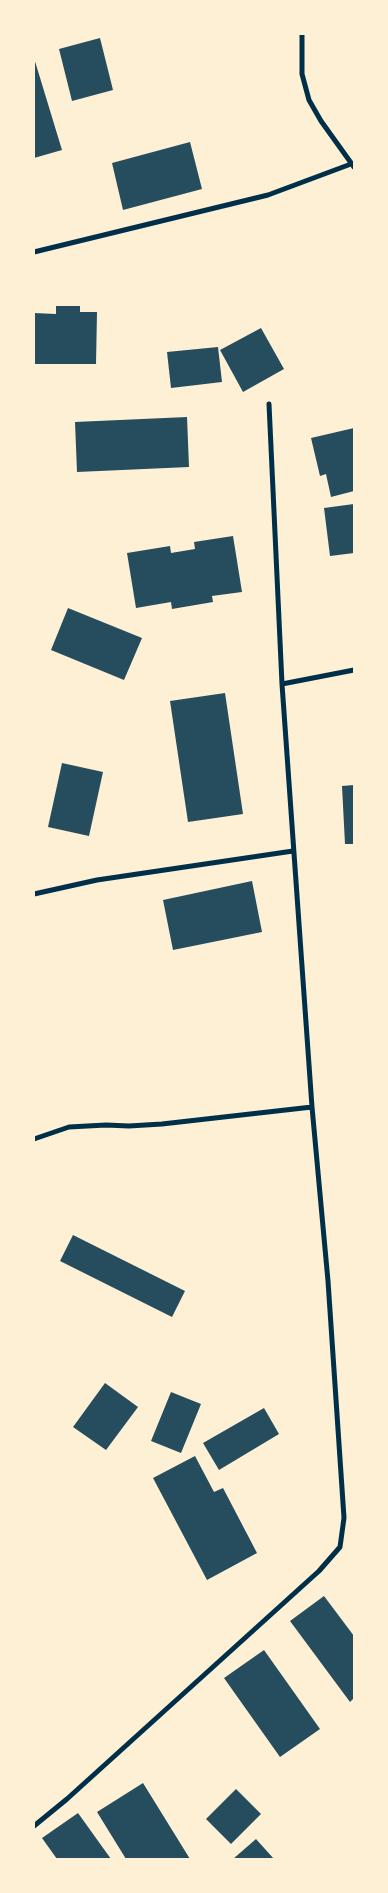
<!DOCTYPE html>
<html>
<head>
<meta charset="utf-8">
<style>
	body { margin:0 }
	#map { position:relative; width:388px; height:1893px; overflow:hidden; background:#fdf0d5; font-family:"Open Sans",sans-serif }
	canvas { display:block }
	.frame { position:absolute; inset:0; border:35px solid #fdf0d5; pointer-events:none }
</style>
</head>
<body>
<div id="map">
<canvas width="388" height="1893"></canvas>
<div class="frame"></div>
</div>
<script>
const ctx = document.querySelector('canvas').getContext('2d');
ctx.lineJoin = 'round';
function fill(path, color) { ctx.fillStyle = color; ctx.fill(path, 'evenodd'); }
function strokePath(path, color, width, dash) { ctx.strokeStyle = color; ctx.lineWidth = width; ctx.lineCap = dash ? 'butt' : 'round'; ctx.setLineDash(dash || []); ctx.stroke(path); }
fill(new Path2D(`
	M 100,38 L 113,90 L 72,101 L 59,49 Z
	M 34,58 L 62,150 L 34,158 Z
	M 190,142 L 202,189 L 123,210 L 112,163 Z
	M 56,306 L 80,306 L 80,312 L 97,312 L 96,364 L 34,364 L 34,313 L 56,314 Z
	M 261,328 L 284,369 L 243,392 L 220,350 Z
	M 218,347 L 222,382 L 171,388 L 167,352 Z
	M 187,417 L 189,467 L 77,472 L 75,422 Z
	M 354,428 L 354,491 L 331,497 L 326,474 L 320,476 L 311,438 Z
	M 354,504 L 354,553 L 330,556 L 324,508 Z
	M 233,536 L 242,592 L 212,596 L 213,602 L 172,609 L 171,602 L 136,608 L 127,553 L 170,546 L 171,553 L 195,549 L 194,542 Z
	M 68,608 L 142,638 L 124,680 L 51,650 Z
	M 225,693 L 243,814 L 188,822 L 170,701 Z
	M 62,763 L 103,772 L 89,836 L 48,827 Z
	M 354,785 L 354,844 L 345,844 L 342,786 Z
	M 252,881 L 262,932 L 173,950 L 163,900 Z
	M 73,1235 L 185,1291 L 172,1317 L 60,1261 Z
	M 105,1383 L 138,1407 L 106,1450 L 73,1427 Z
	M 171,1392 L 201,1404 L 181,1453 L 151,1441 Z
	M 264,1408 L 279,1434 L 219,1470 L 203,1443 Z
	M 195,1456 L 214,1492 L 223,1488 L 257,1553 L 207,1580 L 153,1478 Z
	M 324,1596 L 354,1636 L 354,1698 L 350,1702 L 290,1621 Z
	M 264,1650 L 320,1729 L 280,1757 L 224,1678 Z
	M 143,1783 L 190,1859 L 126,1859 L 97,1812 Z
	M 236,1789 L 261,1814 L 231,1844 L 206,1819 Z
	M 78,1813 L 111,1859 L 57,1859 L 42,1838 Z
	M 256,1839 L 274,1859 L 233,1859 Z`), '#264d5e');
strokePath(new Path2D(`
	M 302,34 L 302,74 L 309,100 L 321,121 L 354,167
	M 34,252 L 268,195 L 351,164
	M 282,684 L 354,670
	M 34,894 L 97,880 L 293,851
	M 34,1139 L 69,1127 L 106,1125 L 129,1126 L 162,1124 L 312,1107
	M 34,1826 L 67,1799 L 319,1571 L 340,1547 L 344,1518 L 328,1281 L 312,1107 L 282,684 L 269,404`), '#003049', 5);
</script>
</body>
</html>
